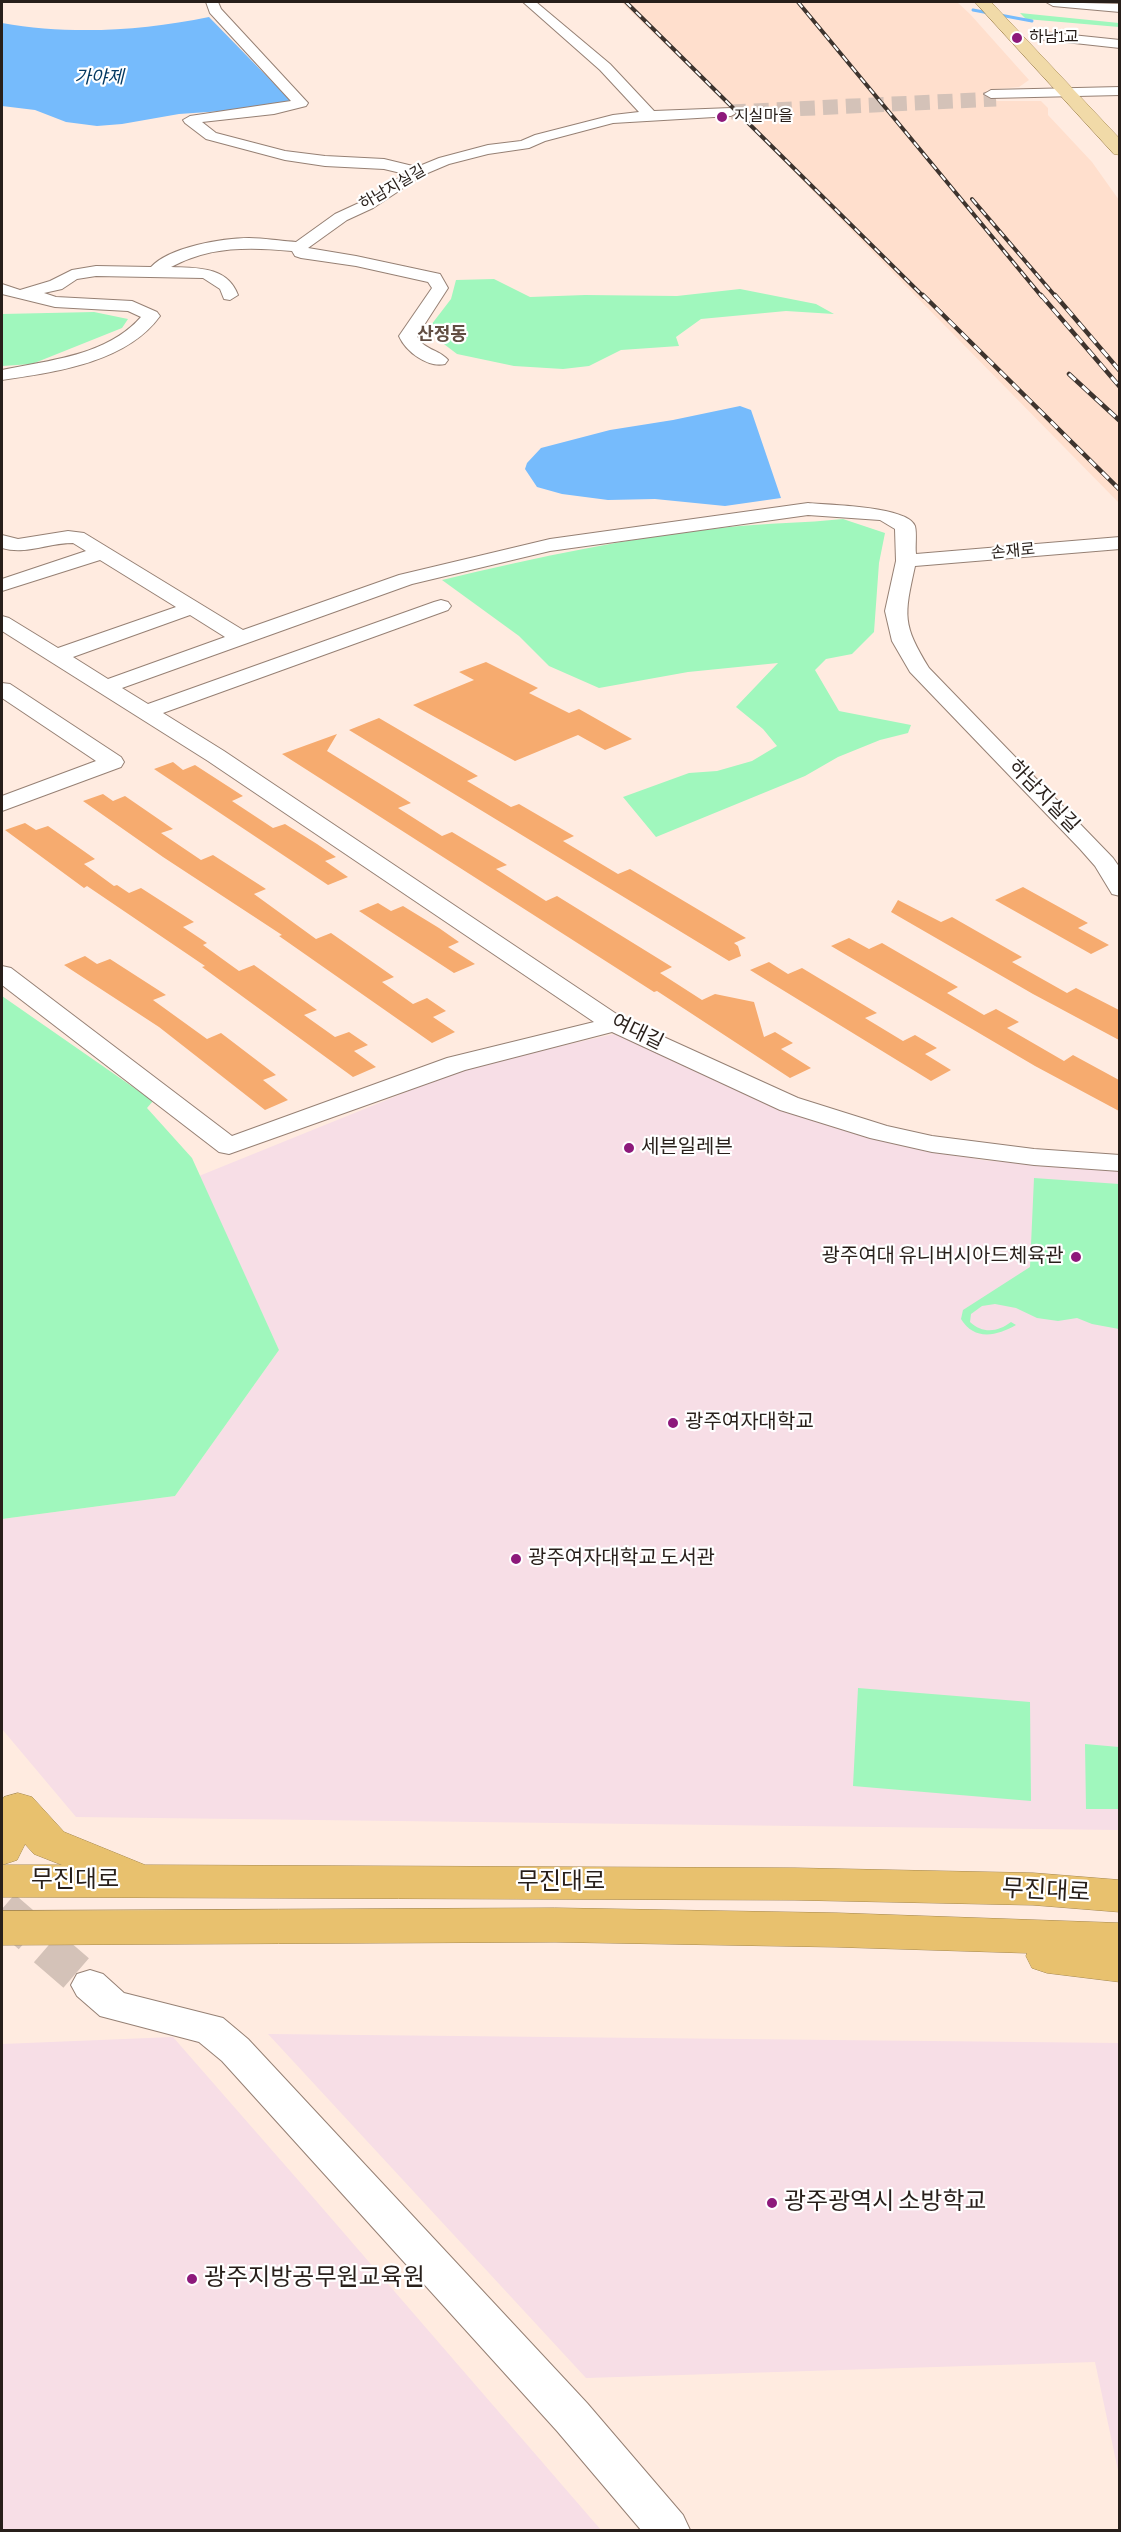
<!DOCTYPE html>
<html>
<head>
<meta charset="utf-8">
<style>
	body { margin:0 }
	#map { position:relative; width:1121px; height:2532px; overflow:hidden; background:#ffebe0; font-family:"Sofia Sans Condensed",sans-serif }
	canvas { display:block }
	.frame { position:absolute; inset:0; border:3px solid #281f1a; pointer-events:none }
</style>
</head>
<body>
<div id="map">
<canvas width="1121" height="2532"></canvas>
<div class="frame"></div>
</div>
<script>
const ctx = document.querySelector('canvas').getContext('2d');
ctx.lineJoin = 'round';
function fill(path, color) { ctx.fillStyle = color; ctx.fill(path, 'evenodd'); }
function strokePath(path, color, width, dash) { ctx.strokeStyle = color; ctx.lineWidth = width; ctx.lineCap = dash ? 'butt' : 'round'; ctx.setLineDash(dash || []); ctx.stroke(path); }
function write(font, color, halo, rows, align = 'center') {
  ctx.font = font + ' "Sofia Sans Condensed","Noto Sans KR",sans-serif'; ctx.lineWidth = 4.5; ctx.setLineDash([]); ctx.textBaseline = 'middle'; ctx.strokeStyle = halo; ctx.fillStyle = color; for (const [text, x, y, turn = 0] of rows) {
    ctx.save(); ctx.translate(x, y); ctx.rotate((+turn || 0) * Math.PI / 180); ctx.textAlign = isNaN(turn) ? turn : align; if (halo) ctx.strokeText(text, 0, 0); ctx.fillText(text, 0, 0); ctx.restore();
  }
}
fill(new Path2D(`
	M 621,2 L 957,2 L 970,14 L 1029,80 L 1019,87 L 986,90 L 997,101 L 1041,101 L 1048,108 L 1048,115 L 1092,162 L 1119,200 L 1119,503 L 739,116 Z`), '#ffdfcd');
fill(new Path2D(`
	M 614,1034 L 780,1109 L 877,1137 L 981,1160 L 1119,1171 L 1119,1830 L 76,1817 L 2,1729 L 2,1519 L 175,1496 L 279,1350 L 199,1176 L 468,1067 Z
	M 268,2034 L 1119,2043 L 1119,2475 L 1095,2362 L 586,2378 Z
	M 173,2037 L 305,2188 L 601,2530 L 2,2530 L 2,2044 Z`), '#f7dee6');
fill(new Path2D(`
	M 1020,13 L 1119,23 L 1119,27 L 1026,19 Z
	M 494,279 L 530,297 L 585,295 L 677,296 L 740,289 L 816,304 L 834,314 L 786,311 L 701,319 L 676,337 L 679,346 L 621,350 L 589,366 L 563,369 L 514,366 L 457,354 L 436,338 L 428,329 L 451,299 L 456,280 Z
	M 94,312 L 128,319 L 122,328 L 32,364 L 2,366 L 2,314 Z
	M 843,519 L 885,533 L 879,563 L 874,632 L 852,654 L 826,659 L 815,670 L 839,711 L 911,725 L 908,733 L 880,740 L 838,757 L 805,776 L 656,837 L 623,797 L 689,773 L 717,771 L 752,761 L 777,746 L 763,729 L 736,707 L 778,663 L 688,672 L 599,688 L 549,666 L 519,636 L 442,580 C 537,557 632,537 729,527 C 767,523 805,523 843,519 Z
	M 2,996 L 153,1101 L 147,1108 L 192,1158 L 279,1350 L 175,1496 L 2,1519 Z
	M 1034,1178 L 1119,1184 L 1119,1329 L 1092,1324 L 1077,1318 L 1058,1321 L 1037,1318 L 1016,1308 L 995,1304 L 982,1306 L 971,1314 L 970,1322 C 983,1334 998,1332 1011,1322 L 1016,1325 C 997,1336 974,1341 961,1319 L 963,1310 L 1030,1267 Z
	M 858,1688 L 1030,1702 L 1031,1801 L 853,1786 Z
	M 1085,1744 L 1119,1747 L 1119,1809 L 1086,1809 Z`), '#a0f7bd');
fill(new Path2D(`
	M 209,17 L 291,101 L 251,109 L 179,114 L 122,124 L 97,126 L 66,122 L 35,110 L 2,106 L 2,23 C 70,35 141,31 209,17 Z
	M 740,406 L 751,410 L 781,498 L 725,506 L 655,499 L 608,500 L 562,494 L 537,487 L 525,469 L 527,463 L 541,448 L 610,430 L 673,420 Z`), '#76bbfc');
strokePath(new Path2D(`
	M 973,10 L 1032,21`), '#76bbfc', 3);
fill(new Path2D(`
	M 486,662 L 538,688 L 529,693 L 569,713 L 579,709 L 632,739 L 605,750 L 578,735 L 515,761 L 413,705 L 474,680 L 459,672 Z
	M 379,718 L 478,776 L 467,781 L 511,807 L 519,804 L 574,836 L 563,841 L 618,874 L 630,869 L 746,938 L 734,943 L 738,946 L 741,956 L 729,961 L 349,730 Z
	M 337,734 L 327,751 L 411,803 L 398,808 L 442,836 L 452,832 L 507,865 L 496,869 L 546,901 L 557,896 L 672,967 L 660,973 L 702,1000 L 715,994 L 754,1002 L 764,1037 L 775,1032 L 793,1043 L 781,1049 L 811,1068 L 790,1078 L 657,991 L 654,992 L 282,754 Z
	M 173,762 L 183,770 L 195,765 L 243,796 L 232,801 L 273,828 L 285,824 L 317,844 L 336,857 L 325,861 L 348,877 L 328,885 L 154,769 Z
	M 103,794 L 113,801 L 125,796 L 173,829 L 161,833 L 201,860 L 213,855 L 266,889 L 254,894 L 316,939 L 331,933 L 394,977 L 382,982 L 413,1004 L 427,998 L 446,1011 L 433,1017 L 455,1032 L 432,1043 L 279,936 L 282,935 L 163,857 L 83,801 Z
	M 25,823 L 36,830 L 48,826 L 78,847 L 95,859 L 84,864 L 114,886 L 117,885 L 129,893 L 141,888 L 194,922 L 183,927 L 207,943 L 203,945 L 239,971 L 254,965 L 317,1010 L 304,1015 L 335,1037 L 349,1032 L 368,1045 L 354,1051 L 376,1067 L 353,1077 L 202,967 L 205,966 L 87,886 L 84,888 L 5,830 Z
	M 1023,887 L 1088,923 L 1078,928 L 1109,945 L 1091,954 L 995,900 Z
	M 898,900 L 941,922 L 952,917 L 1022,957 L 1012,962 L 1067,993 L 1076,988 L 1119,1010 L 1119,1040 L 1033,994 L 891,912 Z
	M 378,903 L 391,911 L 403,906 L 439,928 L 459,942 L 448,947 L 475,964 L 454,973 L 359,911 Z
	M 849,938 L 869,949 L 882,943 L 958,987 L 947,993 L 984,1015 L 996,1009 L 1019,1022 L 1007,1028 L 1064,1061 L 1073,1055 L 1119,1080 L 1119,1111 L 1035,1066 L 831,946 Z
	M 85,956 L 97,964 L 110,959 L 166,995 L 153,1000 L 207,1039 L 221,1033 L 276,1075 L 263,1080 L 288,1100 L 265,1110 L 159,1027 L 64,965 Z
	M 769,962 L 788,974 L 802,968 L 877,1013 L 865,1018 L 903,1041 L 915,1035 L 937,1048 L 925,1054 L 951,1070 L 931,1081 L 750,970 Z`), '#f6ab6f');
strokePath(new Path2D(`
	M 731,112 L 996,99`), '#d4c2b8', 15, [15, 8]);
strokePath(new Path2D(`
	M 2,1909 L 90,1985`), '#d4c2b8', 39, [39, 20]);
const minor = new Path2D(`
	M 206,2 L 218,2 L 221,9 L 308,103 L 306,106 L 274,114 L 202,122 L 216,133 L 285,151 L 325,156 L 384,159 L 417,167 L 439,158 L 488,145 L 521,141 L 535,135 L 613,115 L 639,112 L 600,70 L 523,2 L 536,2 L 610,64 L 654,111 L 731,108 L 738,112 L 731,116 L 613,123 L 545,141 L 529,148 L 488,154 L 449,164 L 423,175 L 373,208 L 347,220 L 308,248 L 356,256 L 440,274 L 448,288 L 417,336 C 423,350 439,349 448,360 L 445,364 C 428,368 406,352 399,336 L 432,288 L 428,282 L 356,266 L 301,258 L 295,256 L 292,251 C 250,247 210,246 171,267 C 197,268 227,266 238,295 L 230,300 L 224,299 L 220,289 L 203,278 L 96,276 L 77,279 L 62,289 L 44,293 L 56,297 L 132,301 L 157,312 L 160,316 C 126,363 55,372 2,380 L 2,370 C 49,360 107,356 141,317 L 128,311 L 55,307 L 2,294 L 2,284 L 20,290 L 50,281 L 72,270 L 96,266 L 151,267 C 169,247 223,238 249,238 C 264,238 280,241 296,242 L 335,214 L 361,202 L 405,174 L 384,169 L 325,166 L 285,160 L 206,139 L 185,123 L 183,120 L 190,116 L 291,101 L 210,13 Z
	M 1046,2 L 1120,4 L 1120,12 L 1053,6 Z
	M 1043,32 L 1120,40 L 1120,48 L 1038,39 L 1036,36 L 1038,33 Z
	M 1120,87 L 1120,95 L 991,98 L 984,94 L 991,90 Z
	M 808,503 C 827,505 908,506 915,526 C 917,534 915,546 916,554 L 1120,537 L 1120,549 L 915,566 C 904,616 902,624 929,668 L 1113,858 L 1120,868 L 1120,896 L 1112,894 L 1095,866 L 1080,849 L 910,672 L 892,641 L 885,611 L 896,561 L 895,529 L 880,520 L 808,515 L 550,551 L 412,584 L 122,688 L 148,704 L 434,602 L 441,600 L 448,602 L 451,606 L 448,610 L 163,713 L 224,751 L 624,1019 L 798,1098 L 887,1126 L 932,1136 L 1034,1149 L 1120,1155 L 1120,1171 L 1034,1165 L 932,1152 L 870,1138 L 780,1110 L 612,1032 L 465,1070 L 229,1154 L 219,1152 L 2,985 L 2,966 L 11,968 L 232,1136 L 447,1058 L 594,1022 L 208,761 L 2,631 L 2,616 L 9,618 L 58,648 L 176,607 L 100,560 L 2,591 L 2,579 L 86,551 L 73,543 C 48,543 26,555 2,548 L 2,535 L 18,539 L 68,531 L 84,533 L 243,630 L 399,575 L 550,539 ZM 190,615 L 225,637 L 108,679 L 73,657 Z
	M 2,683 L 10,684 L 121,757 L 124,762 L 121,767 L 2,811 L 2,796 L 96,761 L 2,698 Z
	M 90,1970 L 103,1974 L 124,1993 L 223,2018 L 248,2039 L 587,2403 L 683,2515 L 690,2530 L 641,2530 L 557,2431 L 222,2061 L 199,2042 L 100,2016 L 77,1996 L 71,1985 L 77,1974 Z`);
const major = new Path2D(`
	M 975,2 L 991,2 L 1120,139 L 1120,155 L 1114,154 Z`);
const highway = new Path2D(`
	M 18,1793 L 32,1797 L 64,1832 L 145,1865 L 795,1868 L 1033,1873 L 1120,1880 L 1120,1912 L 1033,1905 L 795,1900 L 2,1897 L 2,1865 L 62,1865 L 34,1854 L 25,1844 L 17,1860 L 2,1865 L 2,1801 L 4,1797 Z
	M 555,1908 L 837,1913 L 1120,1923 L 1120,1982 L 1047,1973 L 1032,1968 L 1026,1956 L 1027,1953 L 837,1947 L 555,1942 L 2,1945 L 2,1911 Z`);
strokePath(minor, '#968074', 2);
strokePath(major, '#a58851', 1);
strokePath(highway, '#a58851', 1);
fill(minor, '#fff');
fill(major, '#f1daa8');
fill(highway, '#e8c16e');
const railFar1 = new Path2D(`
	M 626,2 L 924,297
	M 798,2 L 1042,297
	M 972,199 L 1056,297`);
const rail = new Path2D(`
	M 923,295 L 1120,490
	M 1041,295 L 1120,387
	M 1055,295 L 1120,371
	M 1069,374 L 1120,421`);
strokePath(railFar1, '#3e342e', 4);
strokePath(rail, '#3e342e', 4.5);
strokePath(railFar1, '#fff', 2, [7]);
strokePath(rail, '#fff', 3, [9]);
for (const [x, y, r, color] of [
	[1017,38,6,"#8d197b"],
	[722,117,6,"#8d197b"],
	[629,1148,6,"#8d197b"],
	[1076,1257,6,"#8d197b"],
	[673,1423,6,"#8d197b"],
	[516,1559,6,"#8d197b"],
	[772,2203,6,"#8d197b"],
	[192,2279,6,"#8d197b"]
]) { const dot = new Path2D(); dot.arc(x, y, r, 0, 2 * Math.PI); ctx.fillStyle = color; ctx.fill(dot); strokePath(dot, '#fff', 2); }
write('16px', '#281f1a', '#fff', [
	["하남1교",1029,38],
	["지실마을",734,117]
], 'left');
write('16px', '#281f1a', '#fff', [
	["하남지실길",393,188,-30],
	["손재로",1013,552,-5]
]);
write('italic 18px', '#043a63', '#fff', [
	["가야제",99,78]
]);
write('bold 18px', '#614d42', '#fff', [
	["산정동",442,335]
]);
write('20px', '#281f1a', '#fff', [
	["하남지실길",1043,797,46],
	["여대길",637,1033,26]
]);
write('20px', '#281f1a', '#fff', [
	["세븐일레븐",641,1148],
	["광주여대 유니버시아드체육관",1064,1257,"right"],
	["광주여자대학교",685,1423],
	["광주여자대학교 도서관",528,1559]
], 'left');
write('24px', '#281f1a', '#fff', [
	["무진대로",75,1881],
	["무진대로",561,1883],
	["무진대로",1046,1892,3]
]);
write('24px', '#281f1a', '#fff', [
	["광주광역시 소방학교",784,2203],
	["광주지방공무원교육원",204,2279]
], 'left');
</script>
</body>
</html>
